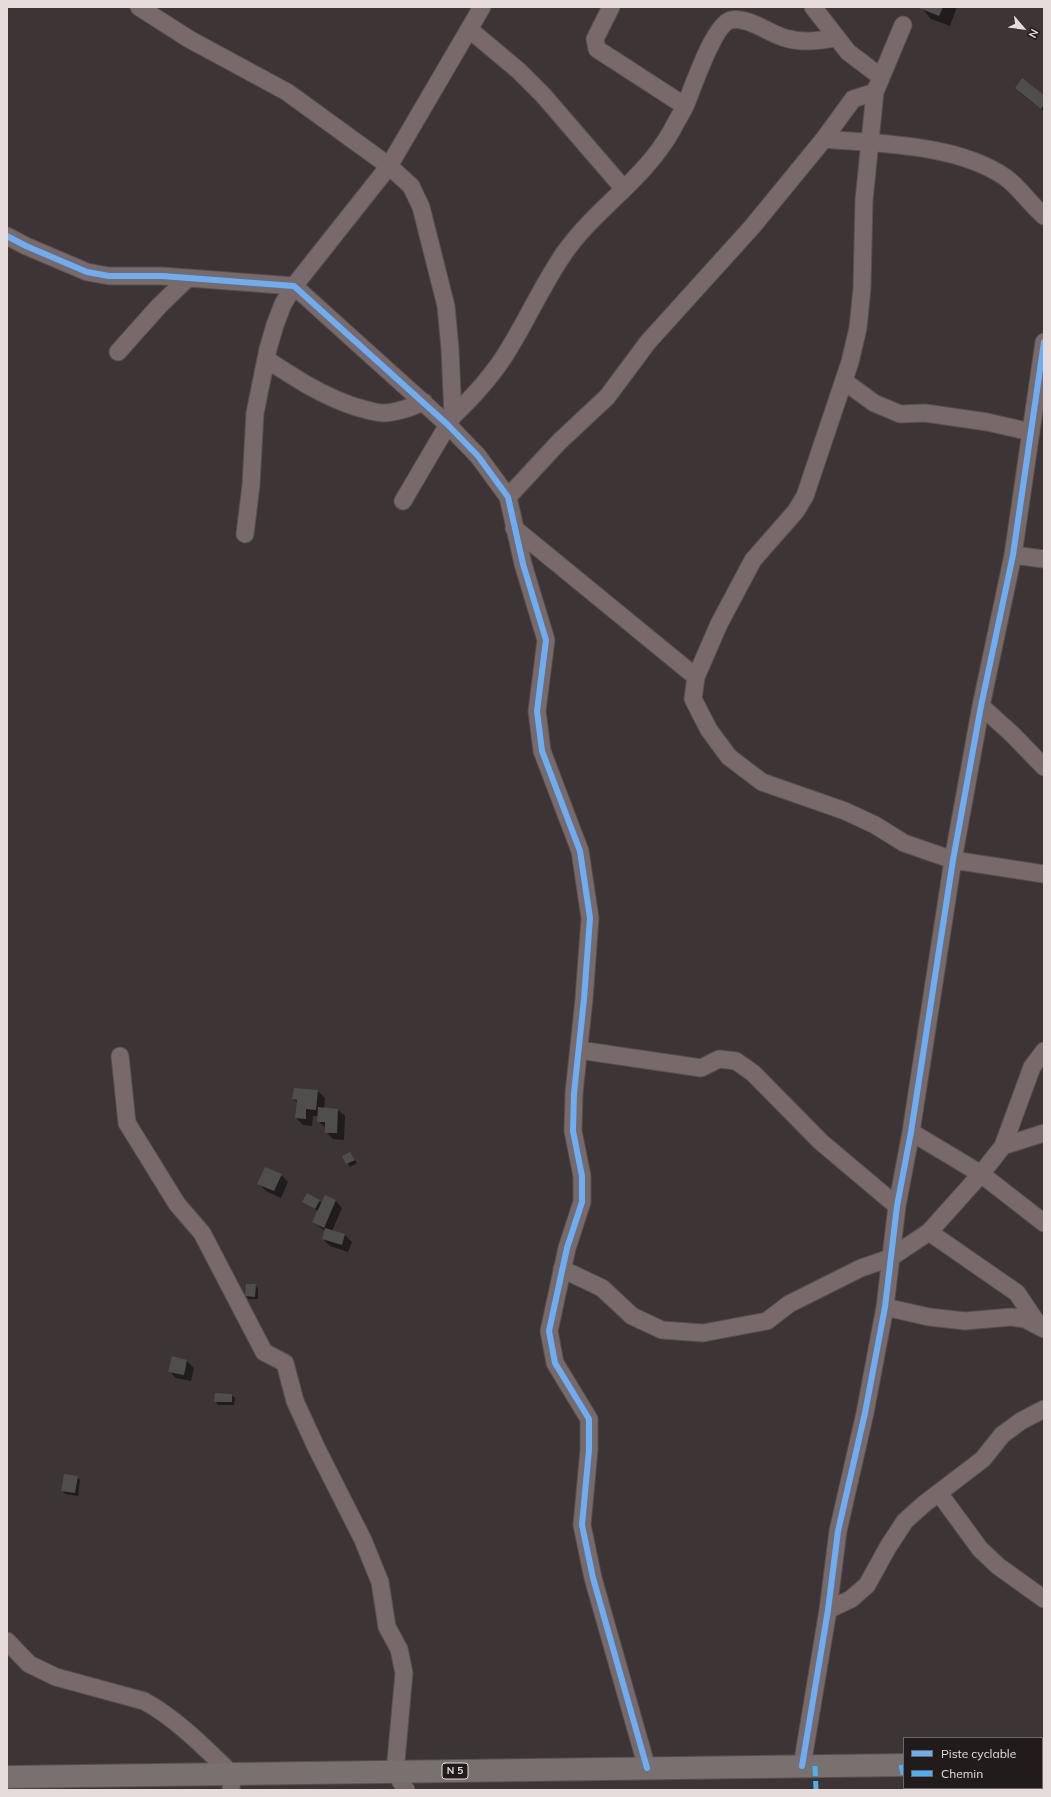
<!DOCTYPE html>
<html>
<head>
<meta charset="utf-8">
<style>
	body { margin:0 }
	#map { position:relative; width:1051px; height:1797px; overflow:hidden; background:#3c3435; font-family:Mulish,sans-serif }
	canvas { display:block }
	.frame { position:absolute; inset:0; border:8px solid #e5dbdb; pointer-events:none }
	.legend { position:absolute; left:903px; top:1737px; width:140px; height:52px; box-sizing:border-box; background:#221b1b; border:1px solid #706868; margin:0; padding:5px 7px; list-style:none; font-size:12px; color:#e5dbdb }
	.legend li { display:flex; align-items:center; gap:8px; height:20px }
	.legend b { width:20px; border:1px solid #706868 }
	.north { position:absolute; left:1003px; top:8px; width:40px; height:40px; -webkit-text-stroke:3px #221b1b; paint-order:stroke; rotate:118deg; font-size:11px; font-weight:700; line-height:16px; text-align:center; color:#e5dbdb }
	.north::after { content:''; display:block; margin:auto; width:14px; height:18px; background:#e5dbdb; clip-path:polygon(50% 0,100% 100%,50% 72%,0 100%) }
</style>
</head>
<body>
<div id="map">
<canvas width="1051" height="1797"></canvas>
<div class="frame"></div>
<ul class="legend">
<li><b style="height:5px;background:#6dadf4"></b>Piste cyclable</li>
<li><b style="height:5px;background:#4cb0f7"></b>Chemin</li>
</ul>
<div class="north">N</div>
</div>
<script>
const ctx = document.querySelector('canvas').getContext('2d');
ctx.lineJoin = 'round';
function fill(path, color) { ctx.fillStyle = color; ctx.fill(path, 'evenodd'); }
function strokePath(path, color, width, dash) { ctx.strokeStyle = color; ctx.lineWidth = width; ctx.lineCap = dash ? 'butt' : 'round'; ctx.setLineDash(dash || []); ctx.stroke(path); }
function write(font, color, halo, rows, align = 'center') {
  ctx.font = font + ' Mulish,sans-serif'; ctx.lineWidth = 3; ctx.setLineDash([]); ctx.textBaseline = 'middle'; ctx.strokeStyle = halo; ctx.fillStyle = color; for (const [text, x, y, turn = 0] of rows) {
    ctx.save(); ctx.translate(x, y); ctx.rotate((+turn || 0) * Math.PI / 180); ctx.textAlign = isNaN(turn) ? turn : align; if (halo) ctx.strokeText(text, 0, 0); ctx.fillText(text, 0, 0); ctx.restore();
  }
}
fill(new Path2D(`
	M 921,7 L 957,7 L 950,26 L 931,19 Z
	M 1016,88 L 1044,96 L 1044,111 L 1023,95 Z
	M 318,1091 L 325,1098 L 324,1109 L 338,1110 L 345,1116 L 344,1140 L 333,1139 L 326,1132 L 326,1128 L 318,1121 L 318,1116 L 313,1116 L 312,1126 L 303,1125 L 296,1118 L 298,1103 L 293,1099 Z
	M 350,1153 L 357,1163 L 350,1167 L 344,1157 Z
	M 281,1175 L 288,1182 L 281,1198 L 266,1191 L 259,1184 Z
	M 303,1201 L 319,1201 L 322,1203 L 336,1201 L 342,1208 L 332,1231 L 345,1235 L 352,1242 L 348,1252 L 330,1246 L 323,1239 L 325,1231 L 313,1222 L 318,1211 Z
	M 255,1285 L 258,1289 L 258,1299 L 249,1299 L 246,1296 Z
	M 173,1357 L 187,1361 L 194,1368 L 191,1381 L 176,1378 L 169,1371 Z
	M 231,1395 L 235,1398 L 234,1405 L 218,1405 L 215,1401 Z
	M 77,1477 L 80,1480 L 78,1496 L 65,1494 L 62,1490 Z`), '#0007');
fill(new Path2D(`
	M 920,7 L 943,7 L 939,16 L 919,8 Z
	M 1022,78 L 1044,95 L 1044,105 L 1041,109 L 1015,88 Z
	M 294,1088 L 318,1090 L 316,1110 L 306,1109 L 306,1119 L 295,1118 L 297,1100 L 292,1099 Z
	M 318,1107 L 338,1109 L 337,1133 L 325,1133 L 325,1122 L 317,1122 Z
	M 350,1152 L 355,1160 L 346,1164 L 342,1156 Z
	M 265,1167 L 282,1174 L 274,1191 L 257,1184 Z
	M 307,1193 L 320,1200 L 315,1209 L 302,1202 Z
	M 325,1195 L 336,1200 L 324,1228 L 312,1222 Z
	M 325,1228 L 345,1234 L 342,1245 L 322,1239 Z
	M 246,1284 L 256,1284 L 255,1297 L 245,1296 Z
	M 172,1356 L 187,1360 L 184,1375 L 168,1372 Z
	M 215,1393 L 232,1394 L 232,1402 L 214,1402 Z
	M 64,1474 L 78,1476 L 75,1493 L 61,1491 Z`), '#504e4d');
const minor = new Path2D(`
	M 139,7 L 189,39 L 287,92 L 389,166 L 411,186 L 421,207 L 446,306 L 450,349 L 453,416 L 403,501
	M 611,7 L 595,39 L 597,49 L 685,106
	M 813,7 L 848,52 L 881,77
	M 903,25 L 875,92 L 864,200 L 862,288 L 858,328 L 850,362 L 805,496 L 796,511 L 753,560 L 719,624 L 696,677 L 693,699 L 709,730 L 729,757 L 762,782 L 845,811 L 875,825 L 904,843 L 953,860 L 1044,874
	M 469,29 L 519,71 L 543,95 L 624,189
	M 824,139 C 881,144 956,144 1005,177 C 1019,187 1030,204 1044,216
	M 7,236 L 26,246 L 87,272 L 109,276 L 162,276 L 294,286 L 447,424 L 478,456 L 508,497 L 523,564 L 546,640 L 537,711 L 542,751 L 580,851 L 590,918 L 584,999 L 574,1093 L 573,1131 L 582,1176 L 582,1202 L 567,1248 L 549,1331 L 555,1363 L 589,1419 L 589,1450 L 582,1525 L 593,1578 L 647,1768
	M 118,352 L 159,306 L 188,278
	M 266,359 C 295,378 322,396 356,407 C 364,409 374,413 383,413 C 397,413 411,407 424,402
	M 844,381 L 874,403 L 900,414 L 925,413 L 987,422 L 1031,432
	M 453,416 C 475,395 495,373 510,347 C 529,316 544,282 565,252 C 596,208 645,179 672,130 C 676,122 682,113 686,104 C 693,87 714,24 731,20 C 747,16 770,34 785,38 C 802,43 817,41 835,38
	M 508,497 L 559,442 L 607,397 L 648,342 L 752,227 L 824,139 L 853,99 L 875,92
	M 514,528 L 696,677
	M 245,534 L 251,485 L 255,413 L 268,349 L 275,325 L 283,304 L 294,286 L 389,166 L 482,7
	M 1013,555 L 1044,559
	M 981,706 L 1012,734 L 1044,767
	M 579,1050 L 701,1068 L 719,1059 L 736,1061 L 753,1073 L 821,1142 L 897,1206
	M 120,1056 L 127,1123 L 177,1204 L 202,1233 L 264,1352 L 285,1363 L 295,1401 L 316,1447 L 363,1540 L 380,1582 L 387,1627 L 399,1649 L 404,1673 L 395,1772 L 406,1790
	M 911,1132 L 981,1174 L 1044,1223
	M 1003,1146 L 1032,1067 L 1044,1051
	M 929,1232 L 1017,1293 L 1039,1326
	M 562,1269 L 602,1288 L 632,1316 L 662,1330 L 703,1333 L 767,1321 L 789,1304 L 861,1268 L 890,1258 L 929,1232 L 981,1174 L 1003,1146 L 1044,1133
	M 885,1307 L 929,1317 L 965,1321 L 1011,1317 L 1025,1319 L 1044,1329
	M 939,1493 L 980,1549 L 998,1566 L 1044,1599
	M 828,1610 L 851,1599 L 867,1585 L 888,1547 L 905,1521 L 924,1504 L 983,1459 L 1002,1435 L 1021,1421 L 1044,1409
	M 7,1641 L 29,1664 L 56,1677 L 144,1701 C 177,1719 205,1748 232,1774 L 231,1790
	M 802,1766 L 828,1610 L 838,1531 L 865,1413 L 885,1307 L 897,1206 L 911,1132 L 953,860 L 981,706 L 1013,555 L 1044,342`);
const highway = new Path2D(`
	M 1042,1762 L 1044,1762
	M 7,1777 L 904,1765`);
strokePath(minor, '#565050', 19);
strokePath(highway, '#565050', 24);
strokePath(minor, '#786a6b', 17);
strokePath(highway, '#797070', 22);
strokePath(new Path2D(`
	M 901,1765 L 904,1778
	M 815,1766 L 816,1790
	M 906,1788 L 907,1790`), '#4cb0f7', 5, [10, 5]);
strokePath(new Path2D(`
	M 7,236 L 26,246 L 87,272 L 109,276 L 162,276 L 294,286 L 447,424 L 478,456 L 508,497 L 523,564 L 546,640 L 537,711 L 542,751 L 580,851 L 590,918 L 584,999 L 574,1093 L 573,1131 L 582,1176 L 582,1202 L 567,1248 L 549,1331 L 555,1363 L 589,1419 L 589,1450 L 582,1525 L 593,1578 L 647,1768
	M 802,1766 L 828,1610 L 838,1531 L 865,1413 L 885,1307 L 897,1206 L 911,1132 L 953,860 L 981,706 L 1013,555 L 1044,342`), '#6dadf4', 6);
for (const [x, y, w] of [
	[455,1771,26]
]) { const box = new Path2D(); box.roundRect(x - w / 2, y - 8, w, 16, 3); ctx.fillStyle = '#221b1b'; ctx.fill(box); strokePath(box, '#e5dbdb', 1); }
write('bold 10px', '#e5dbdb', null, [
	["N 5",455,1771]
]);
</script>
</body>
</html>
